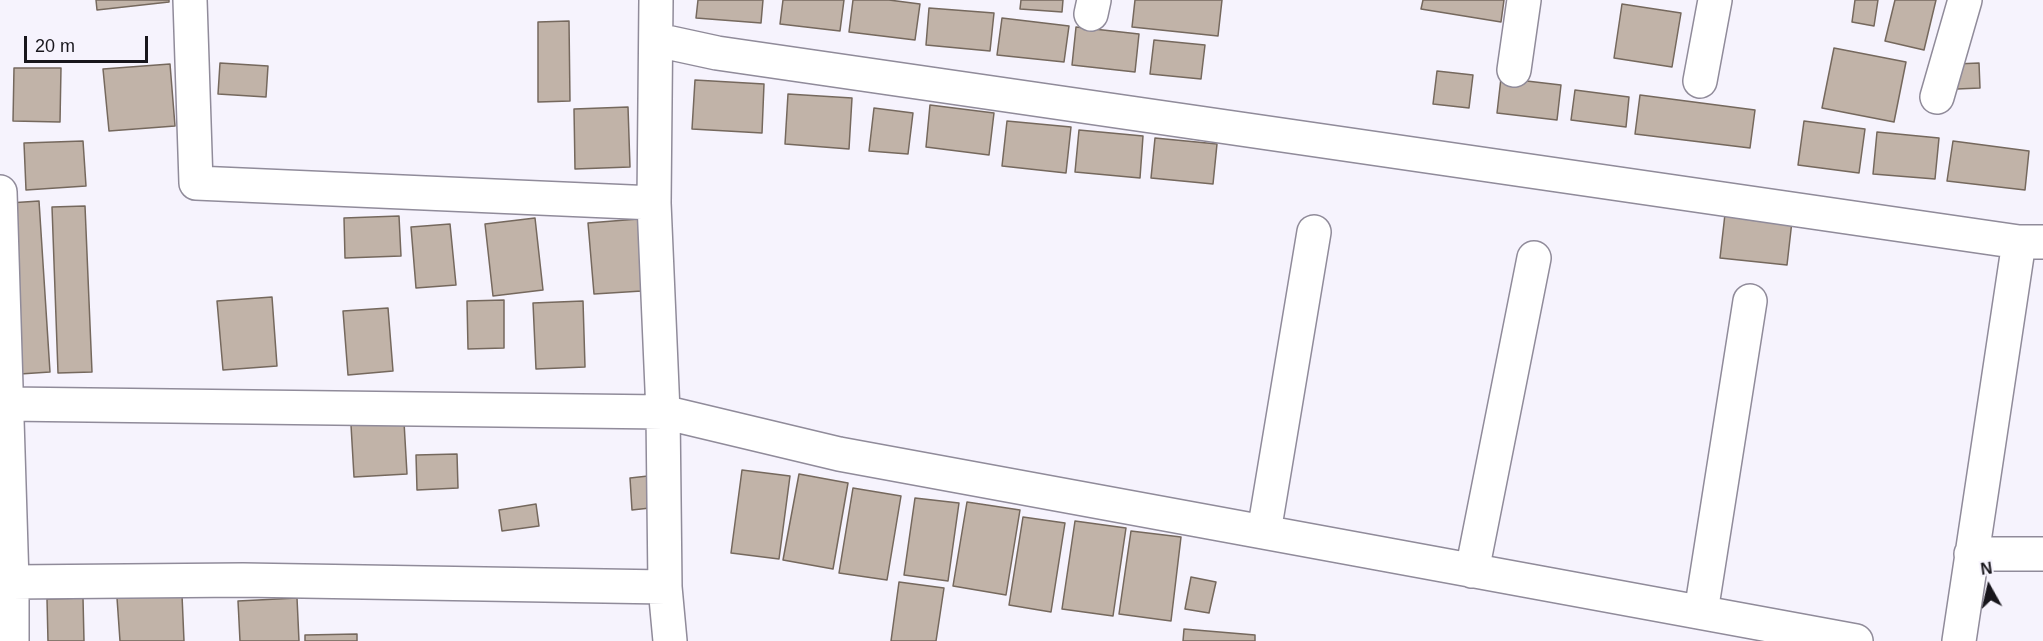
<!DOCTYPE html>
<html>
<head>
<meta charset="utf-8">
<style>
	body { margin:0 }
	#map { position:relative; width:2043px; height:641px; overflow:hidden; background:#f6f3fd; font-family:Arial,sans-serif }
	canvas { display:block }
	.north { position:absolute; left:1959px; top:557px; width:60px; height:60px; -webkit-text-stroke:4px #f6f3fd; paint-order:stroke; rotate:352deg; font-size:16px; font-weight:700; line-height:24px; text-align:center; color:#18161c }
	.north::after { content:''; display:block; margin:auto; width:21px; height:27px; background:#18161c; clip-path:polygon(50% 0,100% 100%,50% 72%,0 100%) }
	.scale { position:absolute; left:24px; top:36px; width:124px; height:27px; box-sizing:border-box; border:3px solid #18161c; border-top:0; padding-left:8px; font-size:18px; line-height:21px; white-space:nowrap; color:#18161c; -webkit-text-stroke:4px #f6f3fd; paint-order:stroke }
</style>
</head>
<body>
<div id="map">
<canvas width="2043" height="641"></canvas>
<div class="north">N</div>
<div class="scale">20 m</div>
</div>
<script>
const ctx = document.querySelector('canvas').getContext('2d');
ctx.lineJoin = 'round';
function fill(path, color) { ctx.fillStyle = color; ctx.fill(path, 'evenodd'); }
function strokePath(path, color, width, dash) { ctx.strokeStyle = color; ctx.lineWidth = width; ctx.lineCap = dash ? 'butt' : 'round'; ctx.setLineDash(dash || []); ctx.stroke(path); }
const building = new Path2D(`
	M 96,0 L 169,0 L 169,2 L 97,10 Z
	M 698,0 L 763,0 L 761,23 L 696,18 Z
	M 783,0 L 844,0 L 840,31 L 780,24 Z
	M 853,0 L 889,0 L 920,4 L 915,40 L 849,32 Z
	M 1021,0 L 1063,0 L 1062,12 L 1020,9 Z
	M 1135,0 L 1222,0 L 1218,36 L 1132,27 Z
	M 1423,0 L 1504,0 L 1501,22 L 1421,9 Z
	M 1855,0 L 1878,0 L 1874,26 L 1852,22 Z
	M 1895,0 L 1936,0 L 1924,50 L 1885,41 Z
	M 1622,4 L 1681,13 L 1672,67 L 1614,58 Z
	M 929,8 L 994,13 L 990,51 L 926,45 Z
	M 1002,18 L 1069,26 L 1064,62 L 997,55 Z
	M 569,21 L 570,101 L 538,102 L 538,22 Z
	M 1076,27 L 1139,34 L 1135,72 L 1072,65 Z
	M 1154,40 L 1205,45 L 1201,79 L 1150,74 Z
	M 1834,48 L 1906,62 L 1894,122 L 1822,108 Z
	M 220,63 L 268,66 L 266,97 L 218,94 Z
	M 1979,63 L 1980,88 L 1957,89 L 1956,64 Z
	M 170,64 L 175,126 L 109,131 L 103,69 Z
	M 14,68 L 61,68 L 60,122 L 13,121 Z
	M 1437,71 L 1473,75 L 1469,108 L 1433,104 Z
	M 1501,78 L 1561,85 L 1557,120 L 1497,113 Z
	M 695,80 L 764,84 L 762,133 L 692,129 Z
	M 1575,90 L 1629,97 L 1626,127 L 1571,120 Z
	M 788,94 L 852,98 L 849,149 L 785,144 Z
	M 1640,95 L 1755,110 L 1750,148 L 1635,134 Z
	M 930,105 L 994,113 L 989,155 L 926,147 Z
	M 628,107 L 630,167 L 575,169 L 574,109 Z
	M 874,108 L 913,113 L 908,154 L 869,151 Z
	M 1007,121 L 1071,127 L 1066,173 L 1002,166 Z
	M 1804,121 L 1865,129 L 1859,173 L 1798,165 Z
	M 1079,130 L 1143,136 L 1140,178 L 1075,172 Z
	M 1877,132 L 1939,138 L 1935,179 L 1873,174 Z
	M 1155,138 L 1217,144 L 1213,184 L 1151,178 Z
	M 83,141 L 86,186 L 26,190 L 24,143 Z
	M 1953,141 L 2029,151 L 2025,190 L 1947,181 Z
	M 39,201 L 50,372 L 20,374 L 9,203 Z
	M 85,206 L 92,372 L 58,373 L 52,207 Z
	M 1725,214 L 1792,221 L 1787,265 L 1720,258 Z
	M 399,216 L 401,256 L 345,258 L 344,218 Z
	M 535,218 L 543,290 L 493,296 L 485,224 Z
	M 638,219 L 642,291 L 594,294 L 588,223 Z
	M 450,224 L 456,285 L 416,288 L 411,227 Z
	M 272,297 L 277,366 L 223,370 L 217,301 Z
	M 504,300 L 504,348 L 468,349 L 467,301 Z
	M 583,301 L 585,367 L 536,369 L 533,303 Z
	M 388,308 L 393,371 L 348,375 L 343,311 Z
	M 404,422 L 407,474 L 354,477 L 351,425 Z
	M 457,454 L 458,488 L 417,490 L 416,455 Z
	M 742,470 L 790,476 L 779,559 L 731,553 Z
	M 799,474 L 848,483 L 833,569 L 783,560 Z
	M 648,476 L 650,508 L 632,510 L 630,478 Z
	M 853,488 L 901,496 L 887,580 L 839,573 Z
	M 915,498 L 959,503 L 948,581 L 904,575 Z
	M 967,502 L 1020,510 L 1006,595 L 953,586 Z
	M 536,504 L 539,526 L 502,531 L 499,510 Z
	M 1023,517 L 1065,523 L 1051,612 L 1009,605 Z
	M 1075,521 L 1126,528 L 1113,616 L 1062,609 Z
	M 1131,531 L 1181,537 L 1171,621 L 1119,614 Z
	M 1191,577 L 1216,582 L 1209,613 L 1185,609 Z
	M 899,582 L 944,588 L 936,641 L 891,641 Z
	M 182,595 L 184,641 L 120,641 L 117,598 Z
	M 83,598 L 84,641 L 48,641 L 47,599 Z
	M 297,598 L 299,641 L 240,641 L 238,601 Z
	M 1184,629 L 1255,635 L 1255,641 L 1183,641 Z
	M 357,634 L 357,641 L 305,641 L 305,635 Z`);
fill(building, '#c1b3a8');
strokePath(building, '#75685d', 1.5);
const street = new Path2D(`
	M 190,0 L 196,183 L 654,203
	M 656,0 L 654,203 L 663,412 L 665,587 L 670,641
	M 1091,14 L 1094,0
	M 657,40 L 717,53 L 2019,242 L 2043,242
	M 1514,70 L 1524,0
	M 1700,81 L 1715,0
	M 1937,97 L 1965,0
	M 0,192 L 12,582
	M 7,404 L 663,412 L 839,454 L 1856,641
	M 1264,532 L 1314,232
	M 1971,554 L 2043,554
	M 1472,571 L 1534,258
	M 1701,612 L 1750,301
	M 12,641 L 12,582 L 243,580 L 665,587
	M 1959,641 L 2019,242`);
strokePath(street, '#908b9a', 36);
strokePath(street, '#fff', 33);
</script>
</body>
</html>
